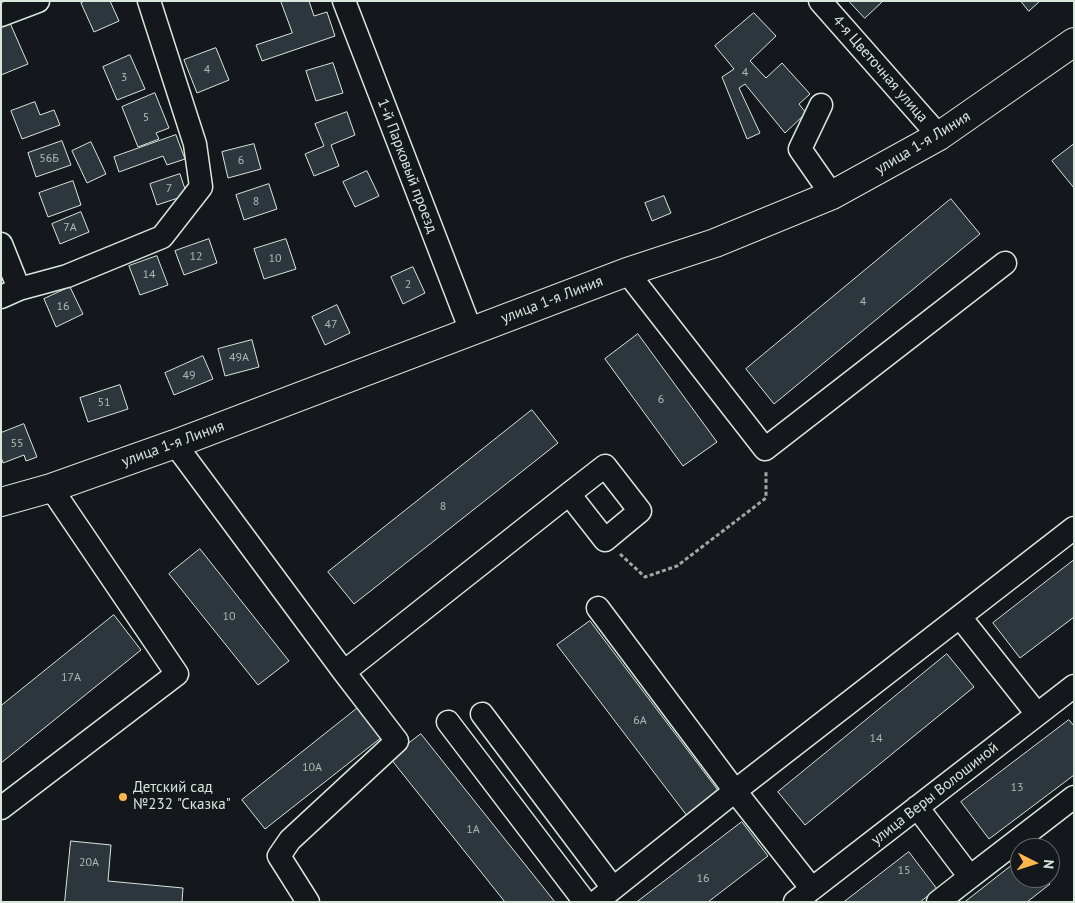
<!DOCTYPE html>
<html>
<head>
<meta charset="utf-8">
<style>
	body { margin:0 }
	#map { position:relative; width:1075px; height:903px; overflow:hidden; background:#14181c; font-family:"PT Sans",sans-serif }
	canvas { display:block }
	.frame { position:absolute; inset:0; border:2px solid #d8e6dc; pointer-events:none }
	.north { position:absolute; left:1010px; top:838px; width:50px; height:50px; box-sizing:border-box; background:#14181c; border:1px solid #626a69; border-radius:50%; rotate:95deg; font-size:14px; font-weight:700; line-height:20px; text-align:center; color:#d8e6dc }
	.north::after { content:''; display:block; margin:auto; width:18px; height:22px; background:#ffb74d; clip-path:polygon(50% 0,100% 100%,50% 72%,0 100%) }
</style>
</head>
<body>
<div id="map">
<canvas width="1075" height="903"></canvas>
<div class="frame"></div>
<div class="north">N</div>
</div>
<script>
const ctx = document.querySelector('canvas').getContext('2d');
ctx.lineJoin = 'round';
function fill(path, color) { ctx.fillStyle = color; ctx.fill(path, 'evenodd'); }
function strokePath(path, color, width, dash) { ctx.strokeStyle = color; ctx.lineWidth = width; ctx.lineCap = dash ? 'butt' : 'round'; ctx.setLineDash(dash || []); ctx.stroke(path); }
function write(font, color, halo, rows, align = 'center') {
  ctx.font = font + ' "PT Sans",sans-serif'; ctx.lineWidth = 4; ctx.setLineDash([]); ctx.textBaseline = 'middle'; ctx.strokeStyle = halo; ctx.fillStyle = color; for (const [text, x, y, turn = 0] of rows) {
    ctx.save(); ctx.translate(x, y); ctx.rotate((+turn || 0) * Math.PI / 180); ctx.textAlign = isNaN(turn) ? turn : align; if (halo) ctx.strokeText(text, 0, 0); ctx.fillText(text, 0, 0); ctx.restore();
  }
}
const building = new Path2D(`
	M 85,1 L 110,1 L 119,21 L 94,32 L 81,3 Z
	M 281,1 L 309,1 L 314,16 L 327,12 L 335,36 L 262,61 L 256,45 L 292,33 Z
	M 849,1 L 883,1 L 865,18 Z
	M 1021,1 L 1040,1 L 1029,11 Z
	M 754,13 L 776,36 L 750,61 L 766,78 L 782,63 L 810,94 L 799,104 L 806,113 L 785,133 L 745,84 L 739,88 L 760,133 L 747,139 L 722,77 L 734,69 L 715,46 Z
	M 10,23 L 28,64 L 1,75 L 1,27 Z
	M 216,48 L 229,80 L 197,93 L 184,60 Z
	M 130,55 L 145,89 L 117,100 L 103,67 Z
	M 333,63 L 343,93 L 316,101 L 306,71 Z
	M 155,93 L 169,128 L 156,133 L 159,139 L 138,147 L 122,107 Z
	M 35,102 L 40,115 L 54,110 L 60,125 L 22,139 L 11,111 Z
	M 347,112 L 355,135 L 331,145 L 339,166 L 314,176 L 305,154 L 324,146 L 315,124 Z
	M 176,135 L 185,159 L 167,165 L 163,156 L 119,172 L 114,157 Z
	M 62,141 L 71,165 L 36,177 L 28,153 Z
	M 91,142 L 106,174 L 87,183 L 72,151 Z
	M 254,144 L 261,169 L 228,178 L 222,152 Z
	M 1074,144 L 1074,188 L 1052,161 Z
	M 367,171 L 379,196 L 355,207 L 343,182 Z
	M 180,174 L 187,195 L 157,205 L 150,184 Z
	M 73,181 L 81,205 L 48,217 L 39,193 Z
	M 269,184 L 277,209 L 244,220 L 236,195 Z
	M 664,196 L 671,213 L 652,221 L 645,203 Z
	M 951,199 L 980,234 L 774,404 L 746,369 Z
	M 81,212 L 89,232 L 60,244 L 52,224 Z
	M 209,239 L 217,263 L 184,275 L 175,251 Z
	M 286,239 L 296,269 L 264,279 L 254,249 Z
	M 157,256 L 168,285 L 140,295 L 129,266 Z
	M 413,267 L 425,293 L 403,304 L 391,277 Z
	M 70,287 L 83,314 L 56,327 L 44,299 Z
	M 337,305 L 350,333 L 325,345 L 312,317 Z
	M 638,334 L 717,442 L 683,466 L 605,359 Z
	M 252,340 L 259,367 L 225,376 L 218,349 Z
	M 203,356 L 213,379 L 174,395 L 165,373 Z
	M 120,385 L 128,409 L 88,422 L 80,398 Z
	M 532,410 L 558,443 L 354,604 L 328,572 Z
	M 24,424 L 37,457 L 26,461 L 24,455 L 3,463 L 1,457 L 1,433 Z
	M 200,549 L 289,661 L 258,685 L 169,574 Z
	M 1074,560 L 1074,617 L 1020,658 L 993,623 Z
	M 114,615 L 141,650 L 1,763 L 1,706 Z
	M 590,621 L 723,797 L 691,821 L 557,645 Z
	M 947,654 L 974,687 L 805,825 L 778,792 Z
	M 359,707 L 382,737 L 265,829 L 242,800 Z
	M 1069,720 L 1074,726 L 1074,775 L 989,839 L 961,802 Z
	M 421,734 L 555,902 L 505,902 L 390,758 Z
	M 742,822 L 768,856 L 708,902 L 637,902 Z
	M 71,841 L 111,845 L 108,881 L 183,888 L 182,902 L 65,902 Z
	M 909,852 L 937,889 L 920,902 L 844,902 Z
	M 1020,859 L 1020,878 L 1046,878 L 1050,884 L 1027,902 L 965,902 Z`);
fill(building, '#2c363c');
strokePath(building, '#d8e6dc', 1);
const minor = new Path2D(`
	M 344,1 L 471,331
	M 820,1 L 939,136
	M 1,15 L 38,1
	M 821,105 L 800,149 L 832,195
	M 1,244 L 19,289
	M 627,272 L 765,449 L 1005,263
	M 1,297 L 19,289 L 67,276 L 162,237 L 201,187 L 195,144 L 149,1
	M 175,444 L 344,672 L 397,741 L 290,840 L 279,856 L 308,902
	M 598,608 L 735,791 L 812,889
	M 960,617 L 1037,714
	M 344,672 L 569,494 L 605,466 L 640,511 L 605,540 L 569,494
	M 482,714 L 613,888
	M 448,722 L 585,902
	M 917,807 L 970,877 L 938,902
	M 1,808 L 177,674 L 51,488
	M 970,877 L 1074,797
	M 596,902 L 735,791 L 1074,528
	M 795,902 L 1074,686`);
const major = new Path2D(`
	M 1,502 L 51,488 L 175,444 L 627,272 L 715,243 L 832,195 L 939,136 L 1074,42`);
strokePath(minor, '#d8e6dc', 25);
strokePath(major, '#d8e6dc', 30);
strokePath(new Path2D(`
	M 620,554 L 645,577 L 677,566 L 766,498 L 766,470`), '#9da8a2', 3, [4, 2.5]);
strokePath(minor, '#14181c', 22);
strokePath(major, '#14181c', 28);
for (const [x, y, r, color] of [
	[123,797,5,"#ffb74d"]
]) { const dot = new Path2D(); dot.arc(x, y, r, 0, 2 * Math.PI); ctx.fillStyle = color; ctx.fill(dot); strokePath(dot, '#14181c', 2); }
write('12px', '#adbab4', null, [
	["4",207,70],
	["4",745,73],
	["3",124,78],
	["5",146,118],
	["56Б",49,159],
	["6",241,161],
	["7",169,189],
	["8",256,202],
	["7А",70,228],
	["12",196,257],
	["10",275,259],
	["14",149,275],
	["2",408,285],
	["4",863,302],
	["16",63,307],
	["47",331,325],
	["49А",239,358],
	["49",189,376],
	["6",661,400],
	["51",104,403],
	["55",17,444],
	["8",443,507],
	["10",229,617],
	["17А",71,678],
	["6А",640,721],
	["14",876,739],
	["10А",312,768],
	["13",1017,788],
	["1А",473,830],
	["20А",89,863],
	["15",904,871],
	["16",703,879]
]);
write('15px', '#d8e6dc', '#14181c', [
	["4-я Цветочная улица",880,69,49],
	["улица 1-я Линия",923,143,-31],
	["1-й Парковый проезд",407,166,69],
	["улица 1-я Линия",552,300,-21],
	["улица 1-я Линия",173,444,-20],
	["улица Веры Волошиной",935,794,-38]
]);
write('15px', '#d8e6dc', '#14181c', [
	["Детский сад",133,788],
	["№232 \"Сказка\"",133,805]
], 'left');
</script>
</body>
</html>
